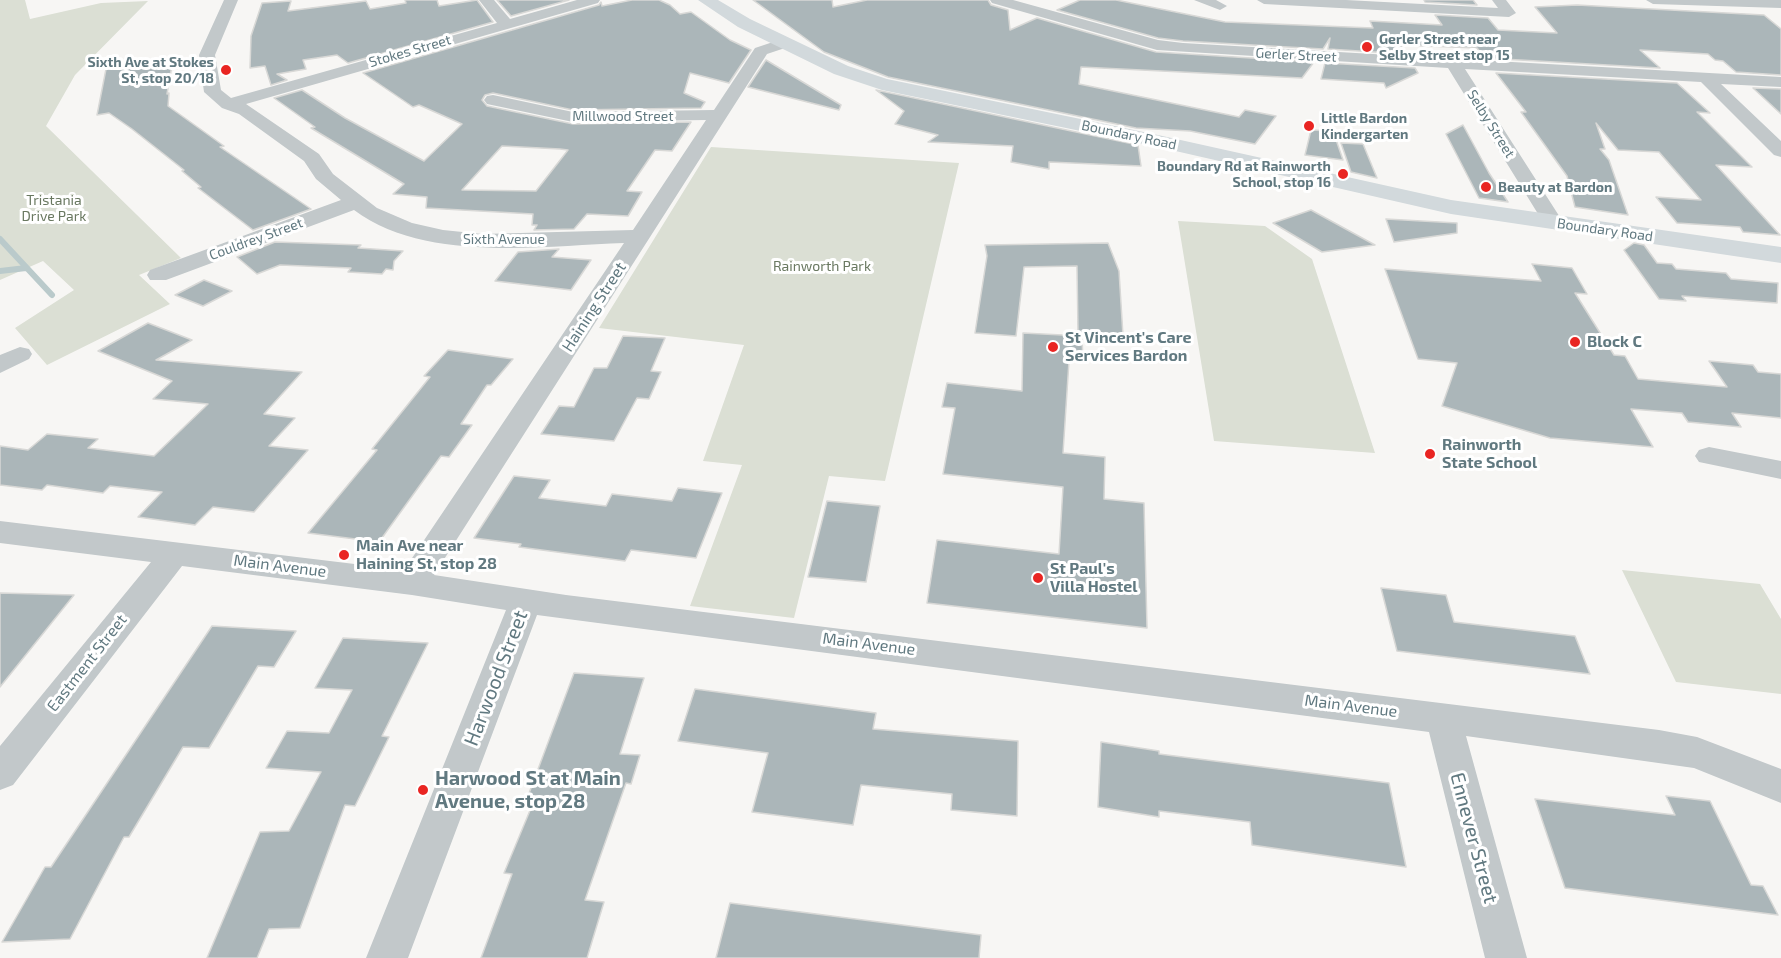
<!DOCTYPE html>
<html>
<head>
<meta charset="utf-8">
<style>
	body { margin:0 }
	canvas { display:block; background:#f7f6f4 }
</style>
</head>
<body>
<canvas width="1781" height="958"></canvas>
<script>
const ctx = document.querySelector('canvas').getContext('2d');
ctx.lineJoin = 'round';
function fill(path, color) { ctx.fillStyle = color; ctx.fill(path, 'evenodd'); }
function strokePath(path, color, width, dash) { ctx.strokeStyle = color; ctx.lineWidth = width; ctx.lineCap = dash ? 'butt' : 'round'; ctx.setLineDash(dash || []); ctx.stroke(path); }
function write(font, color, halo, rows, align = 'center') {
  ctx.font = font + ' "Exo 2",sans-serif'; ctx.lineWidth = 6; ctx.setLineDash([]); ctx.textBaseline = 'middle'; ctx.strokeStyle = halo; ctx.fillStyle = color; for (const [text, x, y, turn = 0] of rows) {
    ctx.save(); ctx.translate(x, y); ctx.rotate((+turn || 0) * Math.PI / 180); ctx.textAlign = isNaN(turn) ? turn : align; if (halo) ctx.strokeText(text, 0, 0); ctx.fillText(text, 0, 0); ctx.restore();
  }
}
fill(new Path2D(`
	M 0,0 L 25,0 L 30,19 L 101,3 L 148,1 L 75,75 L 46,126 L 181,258 L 139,275 L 170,304 L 47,365 L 15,328 L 74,290 L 43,261 L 0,280 Z
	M 711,147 L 959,163 L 885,481 L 829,476 L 794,618 L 690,606 L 742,465 L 703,461 L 744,345 L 599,328 Z
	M 1178,221 L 1265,226 L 1312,259 L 1375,453 L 1214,441 Z
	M 1622,570 L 1760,584 L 1781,619 L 1781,694 L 1676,682 Z`), '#dbdfd4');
strokePath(new Path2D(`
	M 0,239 L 52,295
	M 0,271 L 26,268`), '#bacacb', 6);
const building = new Path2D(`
	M 405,0 L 437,0 L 439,6 L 477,0 L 493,22 L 348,63 L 337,55 L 303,60 L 306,69 L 277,74 L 287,80 L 271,85 L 265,66 L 250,68 L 251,36 L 262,3 L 291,1 L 288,11 L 366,1 L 370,9 L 406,3 Z
	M 497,0 L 569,0 L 511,16 Z
	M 632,0 L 659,0 L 670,5 L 680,14 L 691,12 L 730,40 L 751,50 L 729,83 L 690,73 L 684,93 L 705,102 L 701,108 L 573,110 L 493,93 L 485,95 L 482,100 L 487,106 L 573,124 L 691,122 L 672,151 L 655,150 L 627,191 L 642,192 L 628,216 L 587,214 L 574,229 L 534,230 L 537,225 L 532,225 L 533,214 L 426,208 L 427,197 L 393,194 L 404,184 L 311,128 L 315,127 L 274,98 L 302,90 L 345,118 L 424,161 L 462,124 L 419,105 L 413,107 L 363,73 L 599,5 L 601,2 L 602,6 ZM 502,146 L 560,149 L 568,150 L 536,191 L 462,190 Z
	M 753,0 L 832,0 L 833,7 L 867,0 L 988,0 L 991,5 L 1008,10 L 1010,30 L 1037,18 L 1156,52 L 1314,62 L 1302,78 L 1081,67 L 1079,84 L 1239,117 L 1245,110 L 1276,116 L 1255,144 L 1190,131 L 1136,128 L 888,77 L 824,52 Z
	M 1080,0 L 1116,0 L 1225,22 L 1373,28 L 1370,21 L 1442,25 L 1435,15 L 1488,18 L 1498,30 L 1557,33 L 1535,7 L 1577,5 L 1764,15 L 1781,29 L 1781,75 L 1736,72 L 1723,61 L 1715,60 L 1708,54 L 1640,50 L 1660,68 L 1485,58 L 1477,48 L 1401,45 L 1406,54 L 1328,49 L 1330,38 L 1323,49 L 1183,41 L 1158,38 L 1057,10 Z
	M 1424,0 L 1473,0 L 1477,5 L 1425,2 Z
	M 173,59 L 167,94 L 169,93 L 168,106 L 224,146 L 220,147 L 311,209 L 253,230 L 198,188 L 201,187 L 182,171 L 184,170 L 132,129 L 109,113 L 97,115 L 106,69 Z
	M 766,60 L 841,105 L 839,110 L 748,87 Z
	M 1325,63 L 1415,68 L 1418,73 L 1386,88 L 1384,83 L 1321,79 Z
	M 1496,73 L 1677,83 L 1710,113 L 1697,112 L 1752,167 L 1716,165 L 1780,235 L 1743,232 L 1740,227 L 1677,223 L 1656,197 L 1701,200 L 1659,152 L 1618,150 L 1596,123 L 1605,149 L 1600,149 L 1609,160 L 1628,215 L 1575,207 L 1567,176 L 1521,112 L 1526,112 Z
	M 1753,88 L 1781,89 L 1781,114 Z
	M 876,90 L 1138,145 L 1141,166 L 1049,162 L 1049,169 L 1011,162 L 1013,146 L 928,142 L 938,135 L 895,124 L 904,111 Z
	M 1463,125 L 1489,173 L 1508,202 L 1479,198 L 1446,134 Z
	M 1311,130 L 1333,131 L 1343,160 L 1305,155 Z
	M 1341,143 L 1363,144 L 1377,178 L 1351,172 Z
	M 1311,210 L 1375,245 L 1322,252 L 1273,223 Z
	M 1386,219 L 1457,223 L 1457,233 L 1394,242 Z
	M 275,242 L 361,245 L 358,248 L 403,251 L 394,261 L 393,270 L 386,269 L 382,274 L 348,272 L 351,268 L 280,265 L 257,274 L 237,257 Z
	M 1108,243 L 1119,271 L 1123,336 L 1078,333 L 1077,266 L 1024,267 L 1016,336 L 975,333 L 987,256 L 985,245 Z
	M 1634,243 L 1644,245 L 1657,263 L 1672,264 L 1676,269 L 1726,273 L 1731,279 L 1778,283 L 1777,303 L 1682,296 L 1686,301 L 1659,299 L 1624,250 Z
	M 559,249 L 552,257 L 591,260 L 571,290 L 495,281 L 518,252 Z
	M 1532,264 L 1572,268 L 1587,294 L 1575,293 L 1614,355 L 1625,356 L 1638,379 L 1727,387 L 1709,361 L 1753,365 L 1758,372 L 1781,374 L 1781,418 L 1732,413 L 1741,427 L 1688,422 L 1682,413 L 1631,409 L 1653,447 L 1550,438 L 1442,406 L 1457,363 L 1418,359 L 1385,269 L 1541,281 Z
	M 204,280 L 232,291 L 203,306 L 175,295 Z
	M 148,323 L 192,340 L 156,360 L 302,372 L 264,414 L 295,418 L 269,446 L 308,450 L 254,512 L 213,507 L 195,525 L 138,517 L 162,492 L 110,486 L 103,493 L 47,485 L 42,490 L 0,485 L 0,446 L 28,450 L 47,434 L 98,439 L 88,448 L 154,456 L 208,404 L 153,399 L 172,381 L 98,351 Z
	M 1023,333 L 1082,336 L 1083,362 L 1069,361 L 1063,453 L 1105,457 L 1104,499 L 1144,503 L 1147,628 L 927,603 L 937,540 L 1059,554 L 1063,487 L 943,474 L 955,408 L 942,407 L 947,383 L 1022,391 Z
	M 623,336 L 665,338 L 651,371 L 661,372 L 649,399 L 637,398 L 614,441 L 541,434 L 559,406 L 574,407 L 594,368 L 607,368 Z
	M 448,350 L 513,359 L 491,385 L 487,385 L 461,424 L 472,425 L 449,457 L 441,456 L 379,542 L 308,533 L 377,450 L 372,449 L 430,377 L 424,376 Z
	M 514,476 L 550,480 L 539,498 L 606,506 L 612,494 L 672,501 L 678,488 L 722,493 L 696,558 L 631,550 L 625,561 L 519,547 L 521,544 L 474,538 Z
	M 827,501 L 880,506 L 866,582 L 808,577 Z
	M 1381,588 L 1446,595 L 1454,622 L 1575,636 L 1590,674 L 1397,651 Z
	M 0,593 L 74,595 L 0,687 Z
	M 212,626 L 296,631 L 274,667 L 258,666 L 209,748 L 183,747 L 129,837 L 124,837 L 70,939 L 2,942 L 45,867 L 51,867 Z
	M 343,638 L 428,643 L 382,736 L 389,737 L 355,806 L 345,805 L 300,928 L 269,929 L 257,958 L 207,958 L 260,832 L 289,831 L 321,772 L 266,768 L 287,731 L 329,733 L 352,690 L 315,688 Z
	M 574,673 L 644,678 L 620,754 L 640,755 L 631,784 L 626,783 L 585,900 L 604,902 L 587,958 L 481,958 L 512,874 L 504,873 L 536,796 L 528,796 Z
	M 695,689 L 876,713 L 873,729 L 1018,741 L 1017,816 L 951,810 L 952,794 L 861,785 L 853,825 L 752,812 L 768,753 L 678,741 Z
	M 1101,742 L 1159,751 L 1159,754 L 1389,783 L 1406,867 L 1252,845 L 1250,822 L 1159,811 L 1159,817 L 1098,807 Z
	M 1666,796 L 1710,801 L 1751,885 L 1763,886 L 1778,915 L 1565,888 L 1535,799 L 1675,815 Z
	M 730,903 L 981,935 L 979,958 L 716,958 Z`);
fill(building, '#abb6b9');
strokePath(building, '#d8d8d6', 1.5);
fill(new Path2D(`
	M 224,0 L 238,0 L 215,55 L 221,90 L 231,98 L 497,23 L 479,0 L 494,0 L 510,19 L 577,0 L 600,0 L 598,3 L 246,104 L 319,154 L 333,174 L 377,208 L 412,223 L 443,230 L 482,234 L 633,230 L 706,120 L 573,122 L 487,104 L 484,100 L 487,96 L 493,95 L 573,112 L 714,110 L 755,48 L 785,38 L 793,43 L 791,46 L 767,54 L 434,575 L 566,595 L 1659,730 L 1697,737 L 1781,769 L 1781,803 L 1694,768 L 1466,736 L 1527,958 L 1485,958 L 1429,732 L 537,615 L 408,958 L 366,958 L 506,610 L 412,595 L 182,566 L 13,785 L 0,790 L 0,746 L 151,562 L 0,543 L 0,521 L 404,570 L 624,243 C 540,246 425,263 354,210 L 166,280 L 150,280 L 147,275 L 150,270 L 341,200 L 316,179 L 304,161 L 239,114 L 222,108 L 204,92 L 199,55 Z
	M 990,0 L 1013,0 L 1158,40 L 1183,43 L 1442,58 L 1442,52 L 1454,52 L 1458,59 L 1781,77 L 1781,87 L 1721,84 L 1781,141 L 1781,157 L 1774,155 L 1701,82 L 1465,69 L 1563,222 L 1560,226 L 1546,226 L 1543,222 L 1448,68 L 1157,50 L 992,3 Z
	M 1194,0 L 1216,0 L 1227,6 L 1220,10 Z
	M 1257,0 L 1346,0 L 1498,8 L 1492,0 L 1506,0 L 1516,13 L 1509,17 L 1264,4 Z
	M 1646,0 L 1781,0 L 1781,8 L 1653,4 Z
	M 20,347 L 29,349 L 32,354 L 29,359 L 0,373 L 0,355 Z
	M 1709,447 L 1781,461 L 1781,479 L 1699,462 L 1695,456 L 1699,450 Z`), '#c2c8ca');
fill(new Path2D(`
	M 698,0 L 718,0 L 750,19 L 848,66 L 887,79 L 1158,135 L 1451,200 L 1781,247 L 1781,263 L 1451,214 L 1158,147 L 882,90 L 834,74 L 738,27 Z`), '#d2d9dc');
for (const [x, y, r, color] of [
	[1367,47,6,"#e92522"],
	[226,70,6,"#e92522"],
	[1309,126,6,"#e92522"],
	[1343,174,6,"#e92522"],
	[1486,187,6,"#e92522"],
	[1575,342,6,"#e92522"],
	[1053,347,6,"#e92522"],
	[1430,454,6,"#e92522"],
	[344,555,6,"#e92522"],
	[1038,578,6,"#e92522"],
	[423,790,6,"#e92522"]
]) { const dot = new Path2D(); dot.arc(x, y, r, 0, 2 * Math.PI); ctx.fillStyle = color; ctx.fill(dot); strokePath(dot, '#fff', 2); }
write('bold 14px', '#617980', '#fff', [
	["Gerler Street near",1379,39],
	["Selby Street stop 15",1379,55],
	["Sixth Ave at Stokes",214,62,"right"],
	["St, stop 20/18",214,78,"right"],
	["Little Bardon",1321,118],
	["Kindergarten",1321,134],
	["Boundary Rd at Rainworth",1331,166,"right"],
	["School, stop 16",1331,182,"right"],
	["Beauty at Bardon",1498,187]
], 'left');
write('14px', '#617980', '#fff', [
	["Stokes Street",410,51,-16],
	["Gerler Street",1296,55,3],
	["Millwood Street",623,116],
	["Selby Street",1491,124,58],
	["Boundary Road",1129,135,12],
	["Boundary Road",1605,230,8],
	["Couldrey Street",256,239,-20],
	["Sixth Avenue",504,239]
]);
write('14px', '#697860', '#fff', [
	["Tristania",54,200],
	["Drive Park",54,216],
	["Rainworth Park",822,266]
]);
write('16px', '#617980', '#fff', [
	["Haining Street",594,307,-57],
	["Main Avenue",280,566,7],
	["Main Avenue",869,644,7],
	["Eastment Street",87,663,-52],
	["Main Avenue",1351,706,7]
]);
write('bold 16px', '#617980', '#fff', [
	["St Vincent's Care",1065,338],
	["Services Bardon",1065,356],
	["Block C",1587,342],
	["Rainworth",1442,445],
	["State School",1442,463],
	["Main Ave near",356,546],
	["Haining St, stop 28",356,564],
	["St Paul's",1050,569],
	["Villa Hostel",1050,587]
], 'left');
write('20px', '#617980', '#fff', [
	["Harwood Street",496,678,-69],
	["Ennever Street",1474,838,75]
]);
write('bold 20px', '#617980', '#fff', [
	["Harwood St at Main",435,778],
	["Avenue, stop 28",435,801]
], 'left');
</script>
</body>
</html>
